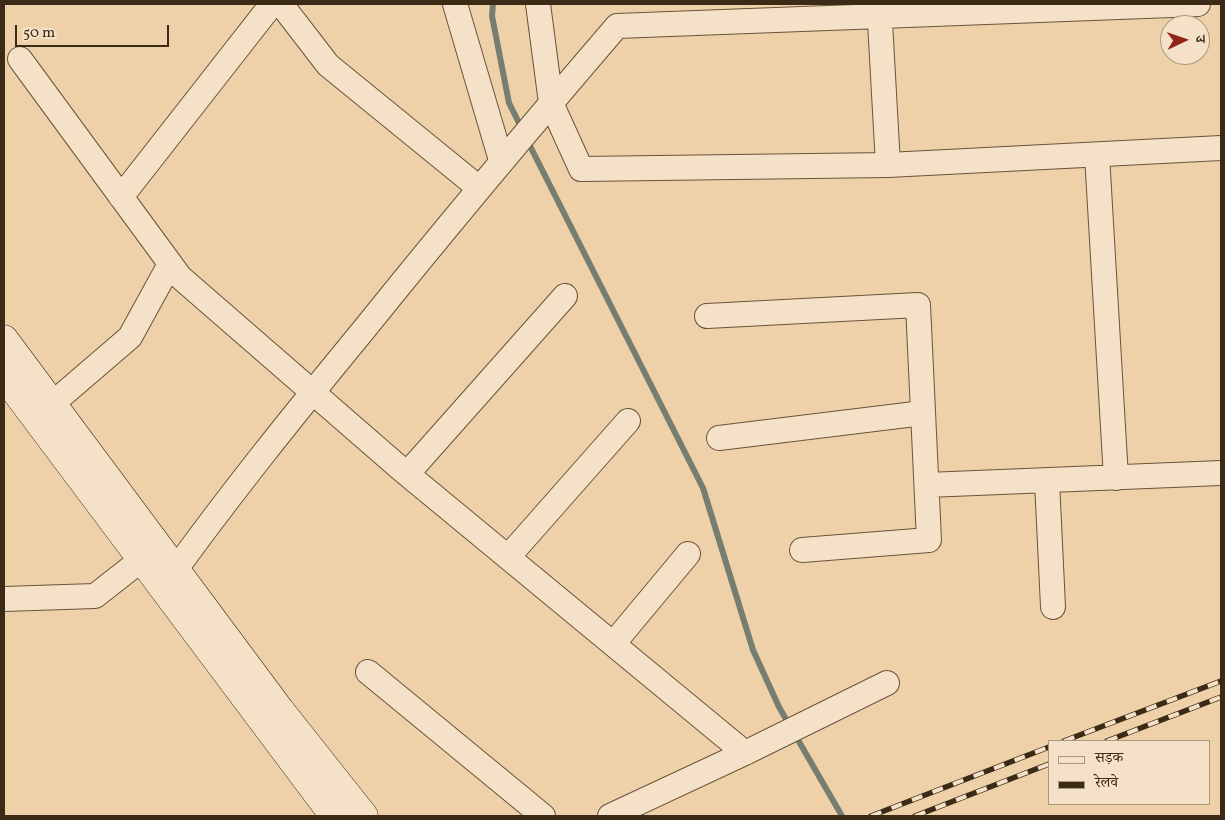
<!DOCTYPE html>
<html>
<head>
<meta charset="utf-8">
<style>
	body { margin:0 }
	#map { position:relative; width:1225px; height:820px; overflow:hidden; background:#eed1a9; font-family:Vollkorn,"Noto Serif Devanagari",serif }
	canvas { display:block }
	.frame { position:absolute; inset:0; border:5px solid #3b2a15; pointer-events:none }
	.legend { position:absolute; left:1048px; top:740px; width:162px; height:65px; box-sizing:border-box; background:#f4e1c7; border:1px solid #aa9880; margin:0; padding:6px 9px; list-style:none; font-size:15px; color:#3b2a15 }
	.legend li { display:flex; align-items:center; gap:10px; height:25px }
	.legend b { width:25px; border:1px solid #aa9880 }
	.north { position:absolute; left:1160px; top:15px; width:50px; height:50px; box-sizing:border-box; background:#f4e1c7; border:1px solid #aa9880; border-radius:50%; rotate:87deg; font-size:14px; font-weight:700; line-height:20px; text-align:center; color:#3b2a15 }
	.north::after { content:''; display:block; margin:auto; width:18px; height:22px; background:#8f2418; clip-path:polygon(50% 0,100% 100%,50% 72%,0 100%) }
	.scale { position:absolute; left:15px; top:25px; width:154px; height:22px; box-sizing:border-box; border:2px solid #3b2a15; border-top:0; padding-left:6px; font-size:15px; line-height:18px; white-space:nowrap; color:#3b2a15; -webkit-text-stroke:4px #f4e1c7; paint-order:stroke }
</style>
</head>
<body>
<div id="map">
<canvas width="1225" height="820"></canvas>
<div class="frame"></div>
<ul class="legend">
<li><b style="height:6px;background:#f4e1c7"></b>सड़क</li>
<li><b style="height:6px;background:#3b2a15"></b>रेलवे</li>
</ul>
<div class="north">उ</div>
<div class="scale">50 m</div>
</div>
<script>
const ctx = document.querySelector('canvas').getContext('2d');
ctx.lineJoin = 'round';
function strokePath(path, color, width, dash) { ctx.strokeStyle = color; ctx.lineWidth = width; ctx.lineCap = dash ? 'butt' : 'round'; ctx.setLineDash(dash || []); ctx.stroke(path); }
strokePath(new Path2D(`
	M 493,4 L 492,16 L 509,103 L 523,131
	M 527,140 L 703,488 L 753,650 L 779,707 L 842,816`), '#757e71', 6);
const street = new Path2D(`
	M 281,4 L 328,65 L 479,188
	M 455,4 L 501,160
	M 538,4 L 551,103 L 581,169 L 888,165 L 1221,148
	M 879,4 L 888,165
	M 20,59 L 180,277 L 401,469 L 745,753
	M 1097,155 L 1116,478
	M 121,197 L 272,4
	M 707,316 L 918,305 L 929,540 L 802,550
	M 52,404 L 130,337 L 170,264
	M 719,438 L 923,413
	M 407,474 L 565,296
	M 1047,481 L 1053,607
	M 927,485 L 1221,473
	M 508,557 L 628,421
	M 166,583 C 229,495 297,411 366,327 C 448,225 532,125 617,26 L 1198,4
	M 4,599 L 95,596 L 141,560
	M 613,644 L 688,554
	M 368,672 L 543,816
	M 610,816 L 745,753 L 887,683`);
const secondary = new Path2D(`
	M 4,339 L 280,710 L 364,816
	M 4,376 L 334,816`);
strokePath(street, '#68543a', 26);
strokePath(secondary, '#3b2a15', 29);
strokePath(street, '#f4e1c7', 24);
strokePath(secondary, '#f4e1c7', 28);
const rail = new Path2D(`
	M 1064,741 L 1221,681
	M 1107,741 L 1221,697
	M 871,816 L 1049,747
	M 915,816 L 1049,764`);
strokePath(rail, '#3b2a15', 5.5);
strokePath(rail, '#f4e1c7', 4, [11]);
</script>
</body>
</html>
